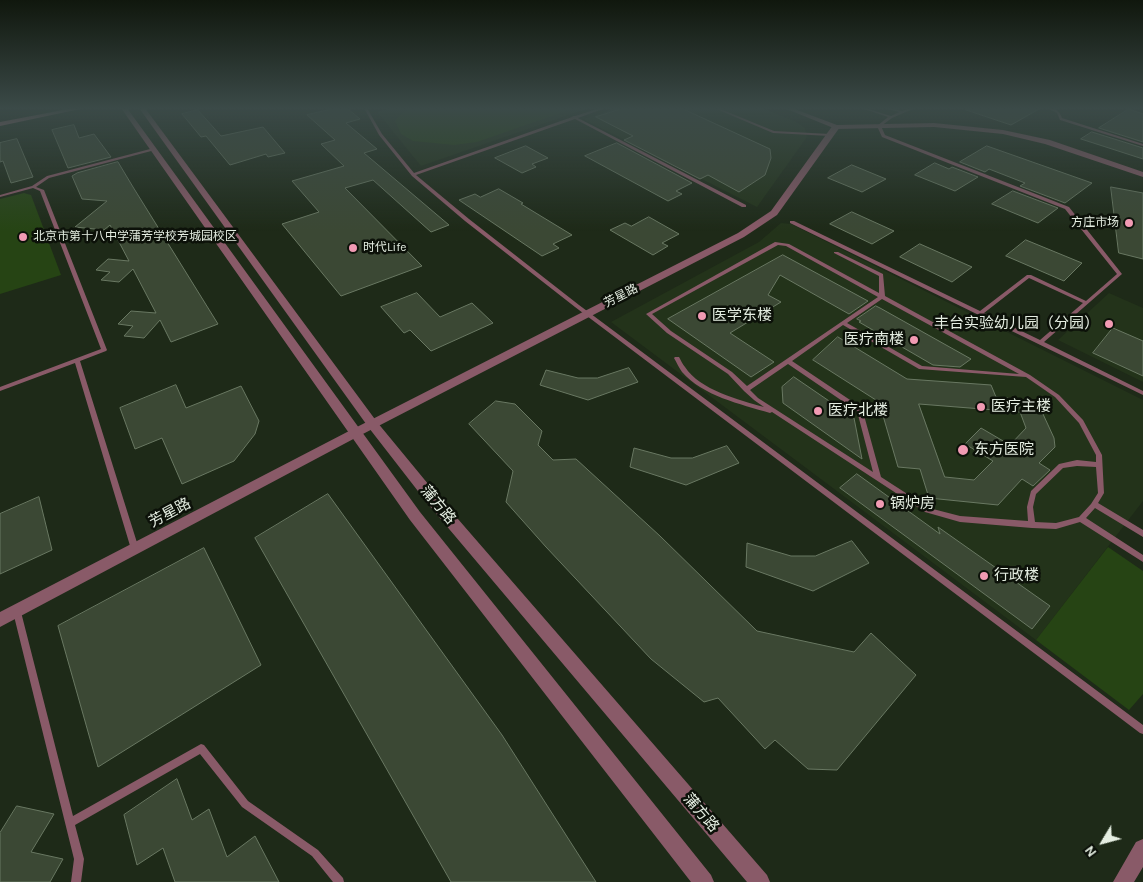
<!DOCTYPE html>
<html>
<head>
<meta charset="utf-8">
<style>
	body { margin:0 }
	#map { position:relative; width:1143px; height:882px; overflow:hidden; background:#1e2a18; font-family:Karla,sans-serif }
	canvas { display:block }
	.north { position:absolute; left:1078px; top:817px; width:50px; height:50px; -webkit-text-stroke:4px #0c1109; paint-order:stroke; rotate:233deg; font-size:14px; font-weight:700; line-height:20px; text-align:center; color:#e5eee2 }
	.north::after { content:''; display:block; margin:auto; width:18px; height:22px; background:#e5eee2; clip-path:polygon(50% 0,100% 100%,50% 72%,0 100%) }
</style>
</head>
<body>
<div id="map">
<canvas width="1143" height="882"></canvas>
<div class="north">N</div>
</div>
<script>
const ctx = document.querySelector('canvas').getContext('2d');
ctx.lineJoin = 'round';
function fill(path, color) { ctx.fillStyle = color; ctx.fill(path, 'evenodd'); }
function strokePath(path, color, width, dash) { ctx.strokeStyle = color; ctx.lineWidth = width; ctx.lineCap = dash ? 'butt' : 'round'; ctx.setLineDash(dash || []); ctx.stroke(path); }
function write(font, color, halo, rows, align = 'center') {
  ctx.font = font + ' Karla,"Noto Sans SC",sans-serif'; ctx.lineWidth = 5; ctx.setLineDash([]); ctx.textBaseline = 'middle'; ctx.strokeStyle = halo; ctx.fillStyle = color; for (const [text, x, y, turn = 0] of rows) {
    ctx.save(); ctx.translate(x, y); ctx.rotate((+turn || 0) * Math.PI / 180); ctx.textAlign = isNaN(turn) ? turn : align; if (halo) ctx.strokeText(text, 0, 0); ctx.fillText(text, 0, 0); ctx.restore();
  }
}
fill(new Path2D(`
	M 392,108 L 589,108 L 421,166 L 377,112 Z
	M 616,108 L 762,108 L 795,121 L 805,128 L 807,137 L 757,207 L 583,119 Z
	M 781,223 L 791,224 L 1143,400 L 1143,501 L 1036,640 L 611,322 L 759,242 Z
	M 1109,293 L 1143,308 L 1143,382 L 1058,340 Z`), '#23331a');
fill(new Path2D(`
	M 410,108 L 575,108 L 477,142 L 454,145 L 413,141 L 401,134 L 395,121 L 402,113 Z
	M 24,193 L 31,195 L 61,275 L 0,294 L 0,199 Z
	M 1108,547 L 1143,571 L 1143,694 L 1129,710 L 1036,640 Z`), '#264414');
const building = new Path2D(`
	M 336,108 L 347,108 L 360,119 L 346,123 L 377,149 L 364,153 L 449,225 L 431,232 L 373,180 L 345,188 L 422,266 L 341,296 L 282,224 L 319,212 L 292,181 L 344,166 L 321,144 L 335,140 L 307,115 Z
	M 624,108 L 681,108 L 770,149 L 771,158 L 765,175 L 739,192 L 708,175 L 700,179 L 624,140 L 633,136 L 596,117 Z
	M 967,108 L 1041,108 L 1011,125 L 966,110 Z
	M 1129,109 L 1143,114 L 1143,142 L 1099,128 Z
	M 198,110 L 221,136 L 263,127 L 285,153 L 268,157 L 266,154 L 230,165 L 206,136 L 201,137 L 182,114 Z
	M 74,125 L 79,138 L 94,134 L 111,157 L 68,168 L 52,130 Z
	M 1092,132 L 1143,148 L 1143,159 L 1081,139 Z
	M 17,139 L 33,177 L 11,183 L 3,161 L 0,162 L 0,143 Z
	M 617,143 L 692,183 L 676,191 L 682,194 L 668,201 L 585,156 Z
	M 526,146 L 548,158 L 532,164 L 536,167 L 522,173 L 495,158 Z
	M 987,146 L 1092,183 L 1065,203 L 1020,186 L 1025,183 L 989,169 L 985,172 L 960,162 Z
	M 118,162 L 133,187 L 218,324 L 171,342 L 160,320 L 144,338 L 124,336 L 133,326 L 118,324 L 131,311 L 156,313 L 133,269 L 119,282 L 101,280 L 110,272 L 96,270 L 108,259 L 129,261 L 110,225 L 104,230 L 75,227 L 107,201 L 82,199 L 72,176 L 77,173 Z
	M 935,163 L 949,169 L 952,167 L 978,177 L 955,191 L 915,175 Z
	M 852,165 L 886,179 L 862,192 L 828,178 Z
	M 1111,187 L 1143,193 L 1143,259 L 1119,253 Z
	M 499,189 L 523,203 L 521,204 L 572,235 L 553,244 L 559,248 L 542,256 L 459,200 L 475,194 L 480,197 Z
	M 1013,191 L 1058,208 L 1038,223 L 992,204 Z
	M 852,212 L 894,231 L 872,244 L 830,224 Z
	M 649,217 L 679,234 L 662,243 L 668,246 L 653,255 L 610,230 L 625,223 L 631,226 Z
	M 1026,240 L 1082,263 L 1064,281 L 1006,256 Z
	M 920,244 L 972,267 L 952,282 L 900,257 Z
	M 783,255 L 868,301 L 849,314 L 780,275 L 768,295 L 781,302 L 730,333 L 774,362 L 751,377 L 668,319 Z
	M 417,293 L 440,317 L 472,303 L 493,323 L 431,351 L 410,330 L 404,333 L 381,307 Z
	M 876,306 L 880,308 L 971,359 L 960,367 L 933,365 L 859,322 L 861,321 L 857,319 Z
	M 1113,328 L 1143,341 L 1143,376 L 1093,353 Z
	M 838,337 L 907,379 L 991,385 L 996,397 L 1037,401 L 1054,438 L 1055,447 L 1039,463 L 1050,470 L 1033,486 L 1022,479 L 998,505 L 929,498 L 920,469 L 898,467 L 879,402 L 813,360 ZM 919,404 L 1020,412 L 1026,428 L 1010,445 L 981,428 L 965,444 L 993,461 L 974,480 L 945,477 Z
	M 629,368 L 638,382 L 588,400 L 540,385 L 546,370 L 578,378 L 597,378 Z
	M 794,377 L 854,418 L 862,459 L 783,403 L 782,387 Z
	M 176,385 L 186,408 L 241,386 L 259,421 L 255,434 L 234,461 L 182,484 L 162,438 L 135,449 L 120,408 Z
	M 496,401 L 515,404 L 542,431 L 538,445 L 553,460 L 576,459 L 660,536 L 757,631 L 854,652 L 871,633 L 916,675 L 837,770 L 808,769 L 775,740 L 765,749 L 718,698 L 704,702 L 651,659 L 546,547 L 506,502 L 513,471 L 469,424 Z
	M 727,446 L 739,463 L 686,485 L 630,467 L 634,448 L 671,458 L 692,458 Z
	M 857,474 L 940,534 L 938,527 L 1050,606 L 1032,629 L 840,488 Z
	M 328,494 L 502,735 L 596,882 L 451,882 L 255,538 Z
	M 39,497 L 52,550 L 0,574 L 0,514 Z
	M 852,541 L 869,563 L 813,591 L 746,567 L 747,543 L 791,556 L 815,556 Z
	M 204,548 L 261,665 L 98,767 L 58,626 Z
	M 177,779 L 192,820 L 209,809 L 227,857 L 255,836 L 279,882 L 175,882 L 163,848 L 137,865 L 124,815 Z
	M 17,806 L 54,814 L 31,852 L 63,859 L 50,882 L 0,882 L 0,833 Z`);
fill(building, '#3b4834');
strokePath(building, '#697862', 1);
fill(new Path2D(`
	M 364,108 L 367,108 L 382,134 L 414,173 L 572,117 L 573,116 L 575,116 L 600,108 L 603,108 L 603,109 L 578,118 L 746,205 L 746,207 L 742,207 L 575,119 L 416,175 L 469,219 L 579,305 L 1143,725 L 1143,734 L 1140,733 L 575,307 L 465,221 L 412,176 L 379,135 Z
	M 714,108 L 718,108 L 774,131 L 830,134 L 832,135 L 830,136 L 773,133 Z
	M 861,108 L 865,108 L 891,116 L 899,112 L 888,109 L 888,108 L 891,108 L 902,111 L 910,108 L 913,108 L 913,109 L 892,118 L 881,126 L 885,135 L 1069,207 L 1122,274 L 1044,342 L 1143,391 L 1143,395 L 790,223 L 790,221 L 794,221 L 980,311 L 1027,275 L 1031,275 L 1086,301 L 1117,274 L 1065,209 L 882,137 L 877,126 L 888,117 ZM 1029,278 L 1083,303 L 1040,340 L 984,313 Z
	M 1049,108 C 1056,108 1060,112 1062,118 L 1143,144 L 1143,146 L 1060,120 L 1057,113 L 1049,109 Z
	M 154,148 L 155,148 L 155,150 L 49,178 L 36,187 L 44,190 L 107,350 L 106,351 L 80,361 L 139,549 L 138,551 L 135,552 L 132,551 L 131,549 L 75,363 L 0,391 L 0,387 L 101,349 L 40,191 L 33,188 L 0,197 L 0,195 L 32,186 L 47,176 Z
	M 775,242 L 789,244 L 879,293 L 879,276 L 834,253 L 834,252 L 838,252 L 883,274 L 885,296 L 1030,375 L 1059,395 L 1083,420 L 1102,455 L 1104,493 L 1098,503 L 1143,530 L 1143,537 L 1095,508 L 1086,518 L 1143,555 L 1143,562 L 1080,522 L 1056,529 L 1032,528 L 960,522 L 925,512 L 772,412 L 770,413 C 740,404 703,396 682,372 C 679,368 677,363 674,358 L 675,357 L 679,357 C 681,360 682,364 685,367 C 700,390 739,400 764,407 L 754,400 L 744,391 L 728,374 L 667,333 L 646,314 ZM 778,245 L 786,246 L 878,297 L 747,386 L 732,372 L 671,331 L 652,314 ZM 882,299 L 1019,374 L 922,366 L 847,323 ZM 843,325 L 919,369 L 1026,377 L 1055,397 L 1079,423 L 1096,455 L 1096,462 L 1077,460 L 1059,464 L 1031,491 L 1027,507 L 1028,521 L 960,516 L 929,508 L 881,477 L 862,408 L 792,361 ZM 788,364 L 857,411 L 873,472 L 758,398 L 750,390 ZM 1077,466 L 1096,467 L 1098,493 L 1091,504 L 1079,517 L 1056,523 L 1035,522 L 1033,507 L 1036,494 L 1063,468 Z
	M 17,608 L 20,609 L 21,612 L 73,816 L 201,744 L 204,745 L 248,801 L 318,850 L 343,878 L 344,882 L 333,882 L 312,856 L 242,807 L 200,754 L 75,825 L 84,859 L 81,882 L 71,882 L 74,859 L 13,612 L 14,609 Z`), '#895a68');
fill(new Path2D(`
	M 833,125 L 840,127 L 777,215 L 744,237 L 359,436 L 0,627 L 0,612 L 351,430 L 738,233 L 771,211 Z`), '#895a68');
fill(new Path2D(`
	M 121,108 L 127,108 L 420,512 L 711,875 L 714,882 L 691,882 L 410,520 Z
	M 139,108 L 145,108 L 377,422 L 438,496 L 767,875 L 770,882 L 747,882 L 428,504 L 369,428 Z
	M 784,108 L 792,108 L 837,125 L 934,123 L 1003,130 L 1050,140 L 1143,172 L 1143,177 L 1045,144 L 1003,134 L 934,127 L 836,129 Z
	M 1143,839 L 1143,867 L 1134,882 L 1113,882 L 1136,842 Z`), '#895a68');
fill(new Path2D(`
	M 73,108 L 85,108 L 0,126 L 0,122 Z`), '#c1778d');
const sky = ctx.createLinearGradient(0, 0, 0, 231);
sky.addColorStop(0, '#10170d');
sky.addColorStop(0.47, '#3b4a48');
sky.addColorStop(1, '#3b4a4800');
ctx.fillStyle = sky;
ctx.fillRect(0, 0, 1143, 231);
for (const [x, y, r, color] of [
	[1129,223,5,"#f19ab3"],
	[23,237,5,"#f19ab3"],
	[353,248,5,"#f19ab3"],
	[702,316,5,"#f19ab3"],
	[1109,324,5,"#f19ab3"],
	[914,340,5,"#f19ab3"],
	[981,407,5,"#f19ab3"],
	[818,411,5,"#f19ab3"],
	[963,450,6,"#f19ab3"],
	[880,504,5,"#f19ab3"],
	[984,576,5,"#f19ab3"]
]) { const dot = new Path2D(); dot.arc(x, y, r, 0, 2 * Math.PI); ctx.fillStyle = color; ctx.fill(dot); strokePath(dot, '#0c1109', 2); }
write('12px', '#e5eee2', '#0c1109', [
	["方庄市场",1119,223,"right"],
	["北京市第十八中学蒲芳学校芳城园校区",33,237],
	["时代Life",363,248]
], 'left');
write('12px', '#e5eee2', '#0c1109', [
	["芳星路",621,296,-27]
]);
write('15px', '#e5eee2', '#0c1109', [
	["医学东楼",712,316],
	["丰台实验幼儿园（分园）",1099,324,"right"],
	["医疗南楼",904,340,"right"],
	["医疗主楼",991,407],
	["医疗北楼",828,411],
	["东方医院",974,450],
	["锅炉房",890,504],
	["行政楼",994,576]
], 'left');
write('15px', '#e5eee2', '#0c1109', [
	["蒲方路",438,505,50],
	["芳星路",170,513,-28],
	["蒲方路",701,813,49]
]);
</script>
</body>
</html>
